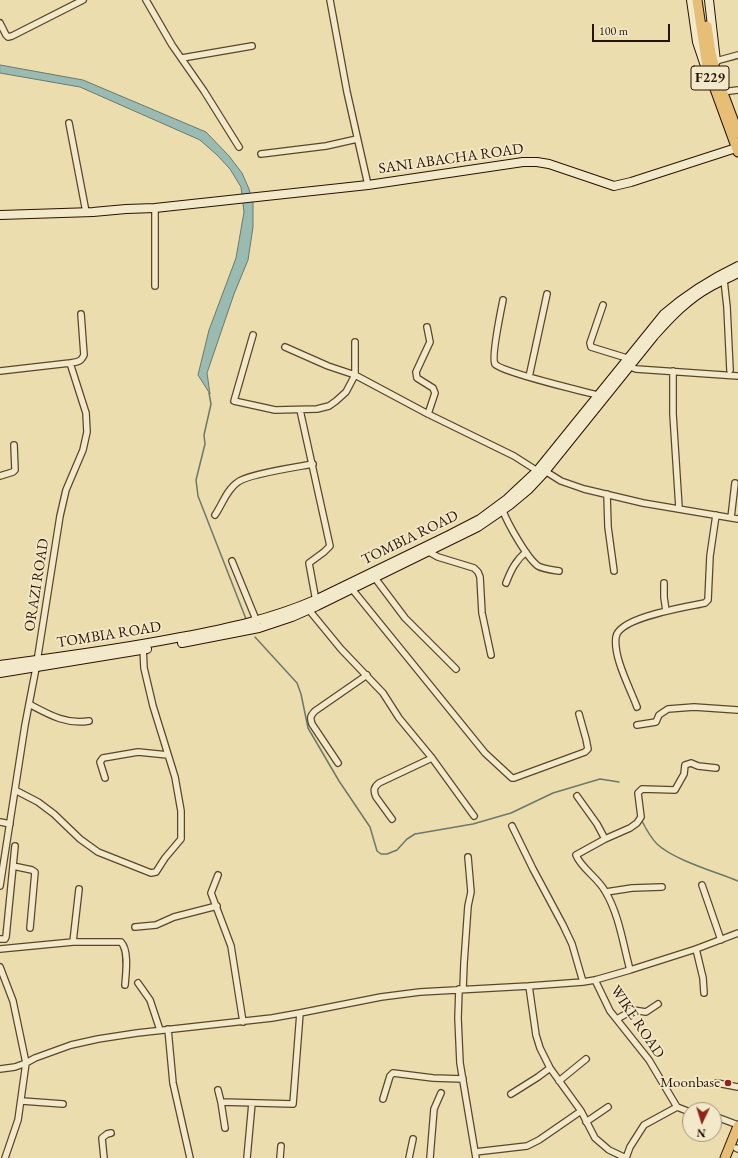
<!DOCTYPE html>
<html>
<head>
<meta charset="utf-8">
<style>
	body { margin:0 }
	#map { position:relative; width:738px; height:1158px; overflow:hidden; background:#ebddad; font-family:"EB Garamond",serif }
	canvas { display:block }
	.north { position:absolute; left:682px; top:1102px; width:40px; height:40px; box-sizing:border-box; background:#f2e9ca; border:1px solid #a19379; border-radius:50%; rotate:184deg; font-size:11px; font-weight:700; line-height:16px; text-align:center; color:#281300 }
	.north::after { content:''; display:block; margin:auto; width:14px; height:18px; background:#8f2418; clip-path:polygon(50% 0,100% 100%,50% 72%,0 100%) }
	.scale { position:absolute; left:592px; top:24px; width:78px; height:18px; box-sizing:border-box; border:2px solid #281300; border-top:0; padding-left:5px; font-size:12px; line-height:14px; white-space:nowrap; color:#281300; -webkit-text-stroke:3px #f2e9ca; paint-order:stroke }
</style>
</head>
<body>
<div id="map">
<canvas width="738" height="1158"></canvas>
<div class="north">N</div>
<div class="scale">100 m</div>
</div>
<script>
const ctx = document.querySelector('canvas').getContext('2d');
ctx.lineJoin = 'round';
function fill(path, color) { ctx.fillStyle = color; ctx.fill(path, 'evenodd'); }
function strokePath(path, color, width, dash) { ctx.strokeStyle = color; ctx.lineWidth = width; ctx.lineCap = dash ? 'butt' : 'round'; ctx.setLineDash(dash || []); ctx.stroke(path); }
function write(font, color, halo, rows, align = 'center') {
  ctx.font = font + ' "EB Garamond",serif'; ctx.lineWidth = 3.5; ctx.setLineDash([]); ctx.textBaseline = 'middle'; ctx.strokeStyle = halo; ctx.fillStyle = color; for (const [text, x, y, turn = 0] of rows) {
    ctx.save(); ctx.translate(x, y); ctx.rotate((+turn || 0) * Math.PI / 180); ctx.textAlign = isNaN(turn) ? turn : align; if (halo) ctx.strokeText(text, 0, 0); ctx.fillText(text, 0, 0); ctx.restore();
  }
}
const water = new Path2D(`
	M 0,65 L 83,80 L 206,132 L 229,156 L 242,173 L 249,189 L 253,203 L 253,227 L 248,260 L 234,294 L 207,373 L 210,394 L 198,375 L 209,330 L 236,258 L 244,212 L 241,187 L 230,169 L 217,155 L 200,140 L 80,87 L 0,73 Z`);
fill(water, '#99bbb1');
strokePath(water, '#6c786a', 1);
strokePath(new Path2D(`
	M 209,393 L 211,404 L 204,435 L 205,444 L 196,480 L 198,496 L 246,619
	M 255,637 L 297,683 L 301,694 L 308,728 L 339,781 L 370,827 L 377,851 L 381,854 L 387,854 L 397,850 L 407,839 L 415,834 L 473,824 L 511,813 L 553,793 L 600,779 L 619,782
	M 642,821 C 646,829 650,837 657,844 C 674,860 716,872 738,881`), '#6c786a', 1.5);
const street = new Path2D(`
	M 146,0 L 172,45 L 204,91 L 239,147
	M 330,0 L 347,92 L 368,185
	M 0,23 L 6,35 L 8,37 L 12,36 L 83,0
	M 182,58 L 252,46
	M 716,61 L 738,55
	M 722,92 L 738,90
	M 69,123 L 86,212
	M 261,154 L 326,146 L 357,139
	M 724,280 L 727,307 L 730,370
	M 155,286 L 155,208
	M 503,300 C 501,310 491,358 495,364 C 501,372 586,392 601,396
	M 603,305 L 590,343 L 591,347 L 630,359
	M 427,327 L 430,342 L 416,372 L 417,378 L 433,388 L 435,393 L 428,414
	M 253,335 L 234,401 L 275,410 L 317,409 L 329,406 L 336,401 L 346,392 L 355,375 L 355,342
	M 285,347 L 328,366 L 355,375 L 428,414 L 514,456 L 539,472
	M 70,363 C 77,362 81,362 84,355 L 81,314
	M 627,366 L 636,369 L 738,376
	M 0,371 L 70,363 L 86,413 L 87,432 L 83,450 L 66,490 L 60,516 L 36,668 L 25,725 L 0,886
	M 673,371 L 673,414 L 679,508
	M 529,377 L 547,294
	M 300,410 L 330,546 L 324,552 L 309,563 L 316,601
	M 545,471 L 561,481 L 584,489 L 643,503 L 738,519
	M 0,476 L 13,472 L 15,470 L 14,445
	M 607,494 L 608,527 L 614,571
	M 503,511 C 508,524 527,558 538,566 C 543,569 553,570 559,571
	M 215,515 C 222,505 227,489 238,482 C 248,474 297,467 313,464
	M 731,518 L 735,483
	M 429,552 L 438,557 L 474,568 L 478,572 L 480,577 L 482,613 L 491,655
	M 232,561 L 257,622
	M 375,578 L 405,618 L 456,669
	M 506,583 C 511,570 516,560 526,552
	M 664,583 L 664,597 L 666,611
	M 352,589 L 485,753 L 512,778 L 514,778 L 585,752 L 588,749 L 586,739 L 579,714
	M 309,610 L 341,649 L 383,693 L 399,718 L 432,758 L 474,816
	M 29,704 C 48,714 66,725 89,721
	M 637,707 C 630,688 613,657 616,637 C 619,617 687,607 705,603 L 708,600 L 710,556 L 716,515
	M 637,725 L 656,722 L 659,715 L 668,709 L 694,707 L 738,710
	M 338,763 L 312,724 C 310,718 310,716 315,711 L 367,675
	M 105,778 L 100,762 L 103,758 L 138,752 L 168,755
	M 15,790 L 38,802 L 54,814 L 80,839 L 98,852 L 151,873 L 156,872 L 165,858 L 181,839 L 181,811 L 175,777 L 153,706 L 144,668 L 143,647
	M 577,796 L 597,824 L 605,839
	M 392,819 L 376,797 C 373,790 374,787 379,783 L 432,758
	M 0,822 L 10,824
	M 512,826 L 533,869 L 563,925 L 572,944 L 583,982
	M 13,866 L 32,870 L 35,872 L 30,928
	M 218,875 L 211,893 L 231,946 L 243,1022
	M 702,885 L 721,940
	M 606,892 L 632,888 L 662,887
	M 135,927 L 156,925 L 174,917 L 217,906
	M 0,939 L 5,939 L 6,937 L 15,846
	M 73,942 L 79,889
	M 0,949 L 73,942 L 121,942 C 129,950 126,973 125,985
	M 696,949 L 703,978 L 704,993
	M 0,967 L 13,1001 L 26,1063 L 18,1120 L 5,1158
	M 630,970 C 623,944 619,914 605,891 C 598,878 581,868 576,855 L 605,839 L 630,828 L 637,823 L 641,817 L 638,793 L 642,789 L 675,790 L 684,774 L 685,765 L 691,763 L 698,766 L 716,768
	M 595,980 L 610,1011 L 649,1060 L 677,1107 L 690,1112
	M 138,983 L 150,1000 L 160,1030
	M 529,986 L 536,1035 L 540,1048 L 550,1068 L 581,1111 L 595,1138 L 609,1150 L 626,1158
	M 459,989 L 458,1018 L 460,1063 L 476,1158
	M 463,989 L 464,963 L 468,906 L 471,892 L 468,857
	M 617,1019 L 633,1010 L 646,1012 L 658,1004
	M 168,1029 L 173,1083 L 190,1158
	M 0,1069 L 15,1067 L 26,1063 L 35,1058 L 71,1045 L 98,1039 L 137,1033 L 272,1018 L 300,1013 L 381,997 L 420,992 L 529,986 L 583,982 L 595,980 L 630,970 L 696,949 L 738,933
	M 559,1081 L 586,1059
	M 717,1083 L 738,1087
	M 218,1090 L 221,1102 L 225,1128
	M 511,1094 L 538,1077 L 550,1068
	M 383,1099 L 390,1076 L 393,1073 L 433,1078 L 463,1079
	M 22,1101 L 63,1104
	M 221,1102 L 293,1104 L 300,1013
	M 714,1116 L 738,1125
	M 586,1122 L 608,1107
	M 736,1148 L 738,1149
	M 475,1152 L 527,1146 L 539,1140 L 581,1111
	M 104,1158 L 102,1138 L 107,1134 L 111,1133
	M 247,1158 L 252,1103
	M 280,1158 L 281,1146
	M 409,1158 L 413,1139
	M 430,1158 L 434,1109 L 441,1093
	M 626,1158 L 630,1147 L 644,1125 L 677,1107`);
const secondary = new Path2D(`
	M 691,0 L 697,42 L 705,66
	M 709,0 L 716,61
	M 0,215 L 93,212 L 126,209 L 155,208 L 368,185 L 523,162 L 537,162 L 549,164 L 614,186 L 631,182 L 736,148
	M 182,643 L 259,628 L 292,617 L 317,606 L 478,527 L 510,505 L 528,490 L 543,474 L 654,336 C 671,317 688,299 710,287 C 719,282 729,278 738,273
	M 0,665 C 60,657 121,649 181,637 C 228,628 271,619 315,600 L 449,535 L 480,519 L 507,499 L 537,471 L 664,314 C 687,294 711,279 738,266
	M 0,673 L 147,649`);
const primary = new Path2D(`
	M 697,0 L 707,67 L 738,152
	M 707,26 L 711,53 L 717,77 L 738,133
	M 725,1158 L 738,1126`);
strokePath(street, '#59462b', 8);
strokePath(secondary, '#281300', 10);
strokePath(primary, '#281300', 11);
strokePath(street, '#f2e9ca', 5.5);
strokePath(secondary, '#f2e9ca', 8);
strokePath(primary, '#e6be76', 9);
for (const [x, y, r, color] of [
	[728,1083,4,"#8f2418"]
]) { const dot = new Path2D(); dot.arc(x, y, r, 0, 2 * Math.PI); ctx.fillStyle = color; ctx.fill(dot); strokePath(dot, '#f2e9ca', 1.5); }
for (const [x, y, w] of [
	[710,78,38]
]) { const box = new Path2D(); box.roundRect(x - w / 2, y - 12, w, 24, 3); ctx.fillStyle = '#f2e9ca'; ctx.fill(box); strokePath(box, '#281300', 1); }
write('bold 14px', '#281300', null, [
	["F229",710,78]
]);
write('15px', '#281300', '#f2e9ca', [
	["SANI ABACHA ROAD",451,159,-8],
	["TOMBIA ROAD",410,538,-26],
	["ORAZI ROAD",37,585,-81],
	["TOMBIA ROAD",109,635,-9],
	["WIKE ROAD",637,1022,56]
]);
write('15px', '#281300', '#f2e9ca', [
	["Moonbase",720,1083]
], 'right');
</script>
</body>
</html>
